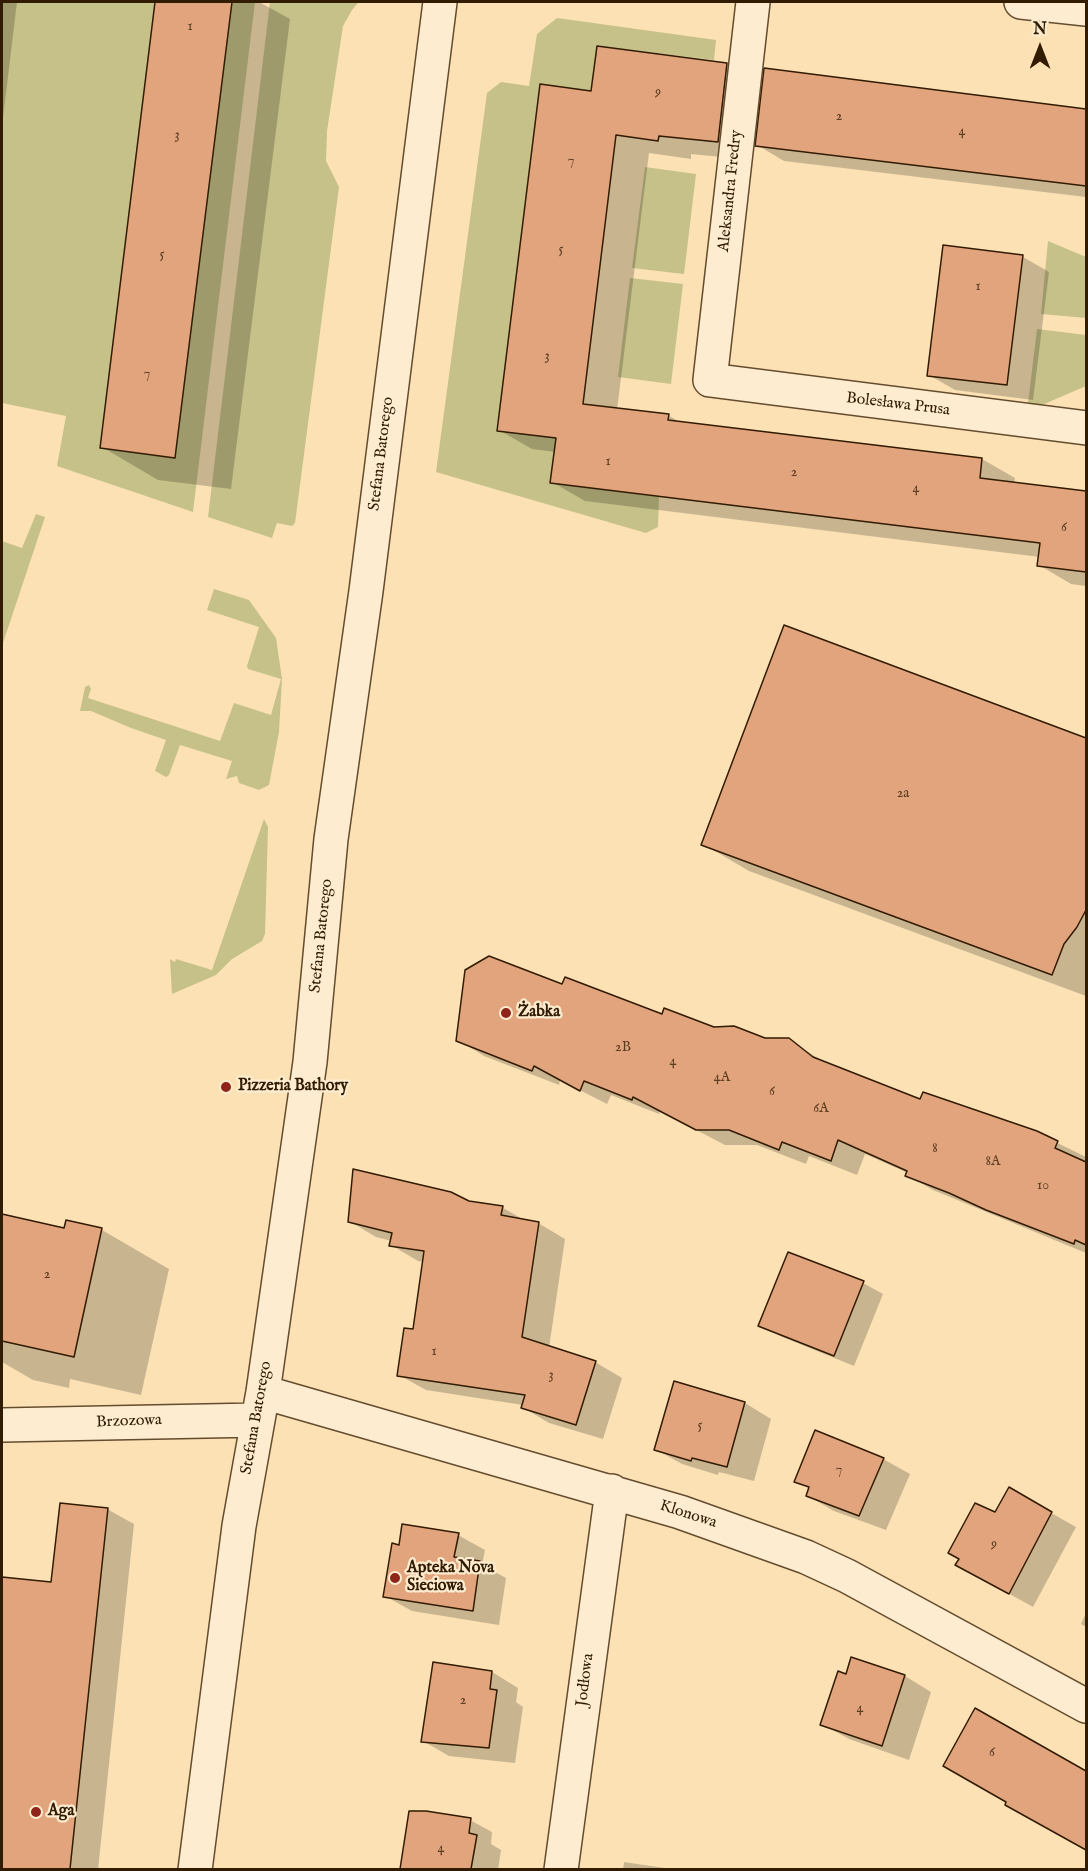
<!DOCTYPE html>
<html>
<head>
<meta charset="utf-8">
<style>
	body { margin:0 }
	#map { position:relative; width:1088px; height:1871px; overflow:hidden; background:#fce1b5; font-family:"IM FELL English",serif }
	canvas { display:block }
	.frame { position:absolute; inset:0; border:3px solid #311b01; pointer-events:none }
	.north { position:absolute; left:1010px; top:18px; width:60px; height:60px; -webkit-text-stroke:4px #fdeccf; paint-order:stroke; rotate:0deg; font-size:16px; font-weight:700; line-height:24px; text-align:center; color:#311b01 }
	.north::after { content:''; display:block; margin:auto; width:21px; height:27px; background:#311b01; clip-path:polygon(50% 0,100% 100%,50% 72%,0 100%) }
</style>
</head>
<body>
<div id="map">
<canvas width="1088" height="1871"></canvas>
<div class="frame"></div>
<div class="north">N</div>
</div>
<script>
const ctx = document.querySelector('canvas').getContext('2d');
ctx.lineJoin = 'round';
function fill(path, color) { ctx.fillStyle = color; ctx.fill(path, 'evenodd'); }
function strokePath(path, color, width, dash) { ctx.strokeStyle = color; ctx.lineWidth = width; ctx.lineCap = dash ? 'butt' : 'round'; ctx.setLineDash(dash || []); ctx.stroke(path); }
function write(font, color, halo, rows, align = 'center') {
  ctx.font = font + ' "IM FELL English",serif'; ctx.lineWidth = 4.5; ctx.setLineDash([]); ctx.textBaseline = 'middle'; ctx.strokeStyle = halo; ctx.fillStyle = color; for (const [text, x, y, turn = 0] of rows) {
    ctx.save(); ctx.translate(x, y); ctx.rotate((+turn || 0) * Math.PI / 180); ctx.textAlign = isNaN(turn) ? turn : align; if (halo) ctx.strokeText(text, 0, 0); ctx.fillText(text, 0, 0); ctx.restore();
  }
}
fill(new Path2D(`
	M 2,2 L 255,2 L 193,512 L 57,466 L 66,416 L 2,403 Z
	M 270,2 L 357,2 L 358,3 L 352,10 L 343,26 L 327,131 L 326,161 L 339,187 L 295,523 L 292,526 L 277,523 L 272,538 L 208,517 Z
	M 557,18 L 716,40 L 714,60 L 597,46 L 591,91 L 540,85 L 497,430 L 556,438 L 551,483 L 659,497 L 658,527 L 646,533 L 436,472 L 487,93 L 501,82 L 529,86 L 537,34 Z
	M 645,167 L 696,174 L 684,274 L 632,268 Z
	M 1048,241 L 1086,257 L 1086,318 L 1041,314 Z
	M 630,278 L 683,284 L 671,384 L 618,377 Z
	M 1037,329 L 1086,335 L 1086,386 L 1042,405 L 1028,403 Z
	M 36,514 L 45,517 L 2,646 L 2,541 L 22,548 Z
	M 214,589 L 249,600 L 276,638 L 282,679 L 279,732 L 269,785 L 259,790 L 239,783 L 237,776 L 226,779 L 232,761 L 180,745 L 169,775 L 166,777 L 155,771 L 166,740 L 131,728 L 91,711 L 80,711 L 85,687 L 89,685 L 91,689 L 88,698 L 220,741 L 234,703 L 271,715 L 281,679 L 248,669 L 247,666 L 259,627 L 207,610 Z
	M 264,819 L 268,827 L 265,934 L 262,941 L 232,959 L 216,975 L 172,994 L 170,959 L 175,962 L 176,959 L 212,970 Z`), '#c6c188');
fill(new Path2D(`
	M 2,2 L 17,2 L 2,126 Z
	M 156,2 L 259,2 L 290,19 L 231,489 L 158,480 L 102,447 Z
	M 727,64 L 759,83 L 751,160 L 691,154 L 691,159 L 649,153 L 617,410 L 669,416 L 680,422 L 982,459 L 1015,478 L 1014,484 L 1086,493 L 1086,586 L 1071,584 L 1039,565 L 1040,557 L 585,501 L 552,482 L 556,452 L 532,449 L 499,430 L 593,93 Z
	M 1053,125 L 1086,129 L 1086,207 L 1086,197 L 784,161 L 757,145 Z
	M 1023,257 L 1049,272 L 1033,400 L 955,390 L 929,375 Z
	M 785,626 L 1086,739 L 1086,996 L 749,871 L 703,844 Z
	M 563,986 L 713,1029 L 764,1040 L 789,1040 L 827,1064 L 921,1101 L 1037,1133 L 1086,1157 L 1086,1253 L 933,1190 L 907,1175 L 908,1173 L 865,1154 L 857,1175 L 809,1156 L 806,1164 L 757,1145 L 725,1145 L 660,1111 L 659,1114 L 611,1095 L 607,1104 L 560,1080 L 559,1085 L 484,1056 L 458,1040 Z
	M 468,1202 L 503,1208 L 526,1221 L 538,1223 L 565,1239 L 549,1348 L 595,1362 L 622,1378 L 603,1439 L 549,1423 L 522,1407 L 523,1405 L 426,1390 L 399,1375 L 414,1330 L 424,1262 L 418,1261 L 391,1245 L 392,1241 L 376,1237 L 349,1221 Z
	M 2,1216 L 65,1230 L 102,1230 L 169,1269 L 141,1395 L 70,1379 L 69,1388 L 33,1380 L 2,1362 Z
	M 863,1283 L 883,1294 L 854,1366 L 780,1336 L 760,1325 Z
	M 675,1383 L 745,1403 L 771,1419 L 754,1481 L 719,1472 L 718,1475 L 682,1464 L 655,1449 Z
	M 883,1459 L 910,1474 L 886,1530 L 834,1511 L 808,1496 L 810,1489 L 796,1481 Z
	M 1009,1489 L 1076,1527 L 1033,1607 L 981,1578 L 996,1514 Z
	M 107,1509 L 134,1524 L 98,1870 L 2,1870 L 2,1578 L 52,1584 Z
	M 458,1535 L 485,1550 L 482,1565 L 506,1578 L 499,1625 L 412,1611 L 385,1596 Z
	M 1086,1613 L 1086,1627 L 1081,1624 Z
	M 852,1659 L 905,1676 L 931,1692 L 909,1760 L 849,1739 L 822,1724 L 847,1676 Z
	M 492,1672 L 518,1688 L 516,1702 L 523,1707 L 515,1763 L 449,1756 L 423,1741 Z
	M 976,1710 L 1086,1773 L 1086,1849 L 1007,1804 Z
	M 411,1810 L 470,1820 L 492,1832 L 491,1844 L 501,1850 L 498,1870 L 402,1870 Z
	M 624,1862 L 678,1870 L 623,1870 Z`), '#0003');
const building = new Path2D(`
	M 155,2 L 232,2 L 175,458 L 100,448 Z
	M 597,46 L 727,63 L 718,142 L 659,136 L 658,141 L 616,135 L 583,404 L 669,414 L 668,420 L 982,458 L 980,478 L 1086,491 L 1086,572 L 1037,566 L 1040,543 L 550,483 L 556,438 L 497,431 L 540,84 L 591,91 Z
	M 764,68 L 1086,109 L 1086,186 L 755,146 Z
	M 943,245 L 1023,255 L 1007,385 L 927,376 Z
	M 784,625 L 1086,738 L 1086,910 L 1077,927 L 1064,944 L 1052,975 L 701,845 Z
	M 489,956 L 562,984 L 565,977 L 662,1014 L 664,1008 L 714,1027 L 734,1026 L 765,1038 L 789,1038 L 813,1057 L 920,1099 L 923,1092 L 1037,1131 L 1058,1141 L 1055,1148 L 1086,1162 L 1086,1245 L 1075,1240 L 1074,1244 L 986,1210 L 949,1193 L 905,1176 L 907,1171 L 838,1140 L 831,1161 L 782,1142 L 779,1150 L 729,1130 L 696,1130 L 633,1097 L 632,1100 L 584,1081 L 580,1091 L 534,1066 L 532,1071 L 456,1041 L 465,970 Z
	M 353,1169 L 451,1192 L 469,1201 L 503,1206 L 501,1215 L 539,1222 L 522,1337 L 596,1361 L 576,1425 L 521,1408 L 525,1395 L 397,1376 L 404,1328 L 413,1329 L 424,1251 L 389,1246 L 392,1233 L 348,1222 Z
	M 2,1214 L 64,1228 L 66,1220 L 102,1228 L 74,1357 L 2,1341 Z
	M 788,1252 L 864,1281 L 834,1356 L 758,1326 Z
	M 674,1381 L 745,1402 L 727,1467 L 692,1458 L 691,1461 L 654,1450 Z
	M 815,1430 L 884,1458 L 859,1516 L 806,1496 L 809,1487 L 794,1482 Z
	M 1009,1487 L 1052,1512 L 1009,1594 L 955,1565 L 959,1559 L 948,1553 L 975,1503 L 995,1512 Z
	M 60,1503 L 108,1508 L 70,1869 L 2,1869 L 2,1577 L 51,1582 Z
	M 402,1524 L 459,1533 L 454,1557 L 480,1561 L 473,1611 L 383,1597 L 392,1543 L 399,1545 Z
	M 851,1657 L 905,1675 L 882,1746 L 820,1725 L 838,1671 L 846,1674 Z
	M 433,1662 L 492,1671 L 490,1689 L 497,1690 L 489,1748 L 421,1742 Z
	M 975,1708 L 1086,1771 L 1086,1850 L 1005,1805 L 1006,1802 L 943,1766 Z
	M 409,1811 L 426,1811 L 471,1818 L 469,1833 L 477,1835 L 471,1869 L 400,1869 Z`);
fill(building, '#e1a47d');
strokePath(building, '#311b01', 1.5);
const minor = new Path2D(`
	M 753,2 L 710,380 L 1086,428
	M 1021,2 L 1086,9
	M 263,1392 L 680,1512 L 806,1557 L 847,1576 L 1086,1706
	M 2,1425 L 257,1420
	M 195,1870 L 239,1526 L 263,1392 L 310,1062 L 331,839 L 366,591 L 440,2
	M 561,1870 L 612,1491`);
strokePath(minor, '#644c2e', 36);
strokePath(minor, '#fdeccf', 33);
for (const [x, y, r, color] of [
	[506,1013,6,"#8f2418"],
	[226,1087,6,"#8f2418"],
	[395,1578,6,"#8f2418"],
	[36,1812,6,"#8f2418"]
]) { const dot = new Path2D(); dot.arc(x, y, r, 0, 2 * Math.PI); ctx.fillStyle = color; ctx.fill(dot); strokePath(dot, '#fdeccf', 2); }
write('14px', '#5d3d20', null, [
	["1",190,27],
	["9",658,93],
	["2",839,117],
	["4",962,132],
	["3",177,136],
	["7",571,161],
	["5",561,250],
	["5",162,255],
	["1",978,287],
	["3",547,357],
	["7",147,374],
	["1",608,462],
	["2",794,473],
	["4",916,489],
	["6",1064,528],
	["2a",903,794],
	["2B",623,1048],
	["4",673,1062],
	["4A",722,1078],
	["6",772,1092],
	["6A",821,1109],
	["8",935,1149],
	["8A",993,1162],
	["10",1043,1186],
	["2",47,1275],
	["1",434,1352],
	["3",551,1376],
	["5",700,1426],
	["7",839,1470],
	["9",994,1545],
	["2",463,1701],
	["4",860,1709],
	["6",992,1753],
	["4",441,1849]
]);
write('16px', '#311b01', '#fdeccf', [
	["Aleksandra Fredry",731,191,-84],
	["Bolesława Prusa",898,405,7],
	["Stefana Batorego",382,454,-83],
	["Stefana Batorego",322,936,-84],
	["Stefana Batorego",257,1418,-80],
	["Brzozowa",129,1422,-2],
	["Klonowa",688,1515,18],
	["Jodłowa",586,1680,-83]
]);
write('bold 16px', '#311b01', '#fdeccf', [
	["Żabka",518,1013],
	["Pizzeria Bathory",238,1087],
	["Apteka Nova",407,1569],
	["Sieciowa",407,1587],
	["Aga",48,1812]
], 'left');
</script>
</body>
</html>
